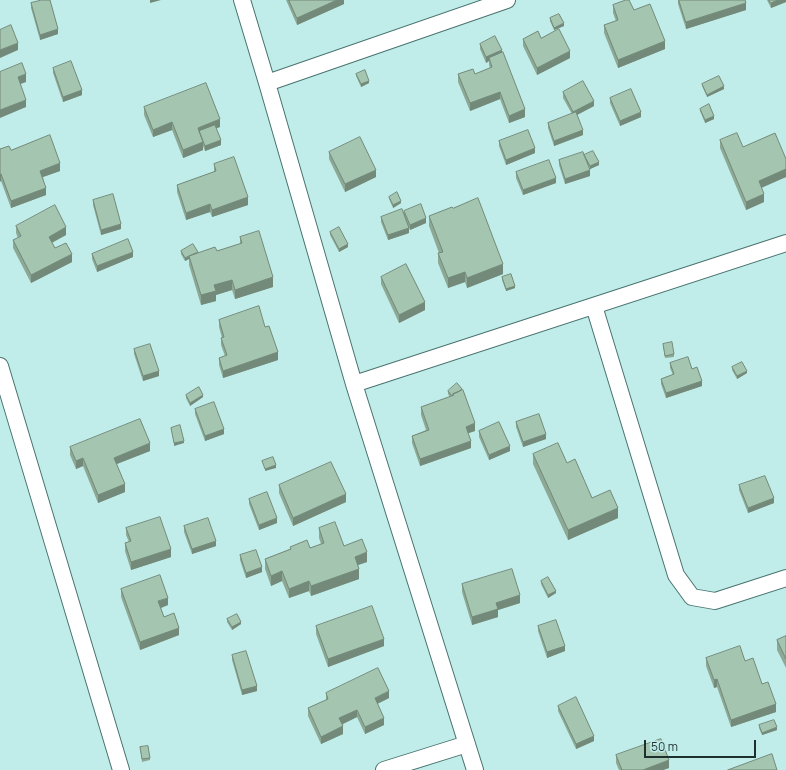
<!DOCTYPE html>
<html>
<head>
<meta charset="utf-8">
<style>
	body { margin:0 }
	#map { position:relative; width:786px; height:770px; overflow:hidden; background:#c0ede9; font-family:Manrope,sans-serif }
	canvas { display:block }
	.scale { position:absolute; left:644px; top:740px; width:112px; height:18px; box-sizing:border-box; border:2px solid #1e302e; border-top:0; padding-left:5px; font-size:12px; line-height:14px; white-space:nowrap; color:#1e302e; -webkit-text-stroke:3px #c0ede9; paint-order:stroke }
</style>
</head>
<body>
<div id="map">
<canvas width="786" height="770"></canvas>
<div class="scale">50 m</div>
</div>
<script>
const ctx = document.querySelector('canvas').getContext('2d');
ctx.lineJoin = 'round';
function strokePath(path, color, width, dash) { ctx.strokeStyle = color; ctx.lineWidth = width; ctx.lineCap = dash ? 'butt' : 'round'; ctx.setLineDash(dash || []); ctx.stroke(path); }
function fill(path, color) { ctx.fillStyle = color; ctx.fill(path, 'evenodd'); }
const street = new Path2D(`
	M 242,0 L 267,83 L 354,384 L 475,770
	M 267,83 L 507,0
	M 594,306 L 676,575 L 692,597 L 715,601 L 786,578
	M 0,366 L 121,770
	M 354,384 L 786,243
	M 384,770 L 467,744`);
strokePath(street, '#497370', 18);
strokePath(street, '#fff', 16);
fill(new Path2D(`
	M 286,0 L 344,0 L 344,4 L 297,25 Z
	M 678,0 L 745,0 L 746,10 L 686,29 L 678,4 Z
	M 767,0 L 786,0 L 786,2 L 771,8 Z
	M 31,3 L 58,34 L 40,40 L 31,8 Z
	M 613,5 L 634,10 L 665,49 L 618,68 L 604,33 L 604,25 L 616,21 L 613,13 Z
	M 550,18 L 564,26 L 554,30 L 550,21 Z
	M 541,38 L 570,58 L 537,75 L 523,46 L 523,39 Z
	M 480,44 L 502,53 L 525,117 L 509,123 L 500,99 L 470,111 L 458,82 L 458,74 L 475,74 L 490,68 L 489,65 L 489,61 L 486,63 L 480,49 Z
	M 53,68 L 82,95 L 63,102 L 53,73 Z
	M 356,74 L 369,83 L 361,87 L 356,76 Z
	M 702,84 L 724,89 L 707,97 L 702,86 Z
	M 563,92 L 594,106 L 577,115 L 583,135 L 554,146 L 548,128 L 548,123 L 572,114 L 563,98 Z
	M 610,98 L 641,117 L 620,126 L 610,103 Z
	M 144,107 L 220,127 L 216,128 L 221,145 L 205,151 L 203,146 L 203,150 L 183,158 L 172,130 L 153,137 L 144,115 Z
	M 700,109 L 714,119 L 705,123 L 700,111 Z
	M 720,140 L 786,159 L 786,177 L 761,187 L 764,202 L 746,210 L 720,148 Z
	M 499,141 L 535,153 L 506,165 L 499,146 Z
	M 0,149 L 11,150 L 60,171 L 43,177 L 46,195 L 11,208 L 1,181 Z
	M 329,152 L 376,177 L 345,192 L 329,159 Z
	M 584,155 L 599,165 L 590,169 L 588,164 L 590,176 L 565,184 L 559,165 L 559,160 Z
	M 214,164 L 248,205 L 212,217 L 210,212 L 186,220 L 177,192 L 177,185 L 214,172 Z
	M 516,172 L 556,183 L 523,195 L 516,178 Z
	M 389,197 L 401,203 L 393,208 L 389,199 Z
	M 93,200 L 121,229 L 101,235 L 93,205 Z
	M 404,211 L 426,223 L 410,230 L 409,228 L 409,233 L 388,240 L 381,222 L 381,217 L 404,215 Z
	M 429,216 L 503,274 L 467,288 L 465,282 L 448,288 L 438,263 L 438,253 L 439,253 L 429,226 Z
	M 16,226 L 66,235 L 52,243 L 55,248 L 72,262 L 31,283 L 13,248 L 13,240 L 18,238 L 16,233 Z
	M 330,232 L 348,247 L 339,252 L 330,235 Z
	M 240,237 L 273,287 L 235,299 L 232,290 L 216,295 L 216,301 L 201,305 L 189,265 L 189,259 L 185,261 L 181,254 L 181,251 L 198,253 L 217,251 L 240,244 Z
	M 92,254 L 133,257 L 97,272 L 92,259 Z
	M 381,277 L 425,310 L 399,323 L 381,284 Z
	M 502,277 L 515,288 L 506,291 L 502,280 Z
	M 219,320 L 265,327 L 278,360 L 223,378 L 219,365 L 219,358 L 225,356 L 221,345 L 221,338 L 222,338 L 219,327 Z
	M 663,344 L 674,354 L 674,357 L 665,358 Z
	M 134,349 L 159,376 L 143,381 L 134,354 Z
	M 670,363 L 692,369 L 702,386 L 666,398 L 661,384 L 661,379 L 673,375 L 670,368 Z
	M 732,367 L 747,373 L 737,379 L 732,370 Z
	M 448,391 L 462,391 L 475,431 L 468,433 L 471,448 L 420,466 L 412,443 L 412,436 L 426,430 L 421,415 L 421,407 L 450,397 L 448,394 Z
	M 186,395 L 203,397 L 190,406 L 186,398 Z
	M 195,409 L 224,434 L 205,441 L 195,414 Z
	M 516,422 L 546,439 L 523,447 L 516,427 Z
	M 479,431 L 510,451 L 489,460 L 479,437 Z
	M 70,447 L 150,451 L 117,464 L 125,492 L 98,503 L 83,466 L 76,469 L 70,455 Z
	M 533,454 L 567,463 L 592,498 L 618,518 L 568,540 L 533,464 Z
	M 279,485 L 346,502 L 293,526 L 279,493 Z
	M 739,485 L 774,503 L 748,513 L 739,490 Z
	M 249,499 L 277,523 L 259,530 L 249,504 Z
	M 184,526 L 216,546 L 192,554 L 184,532 Z
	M 126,528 L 171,557 L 131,570 L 125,551 L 125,543 L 129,542 L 126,535 Z
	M 319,528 L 367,562 L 358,565 L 359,579 L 311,596 L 309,591 L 289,598 L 282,581 L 271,586 L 265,569 L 265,559 L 290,549 L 290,547 L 310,548 L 321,544 L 319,538 Z
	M 240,555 L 262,572 L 246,578 L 240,560 Z
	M 541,581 L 556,593 L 548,598 L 541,584 Z
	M 462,584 L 520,603 L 498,610 L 498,617 L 472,625 L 462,592 Z
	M 121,589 L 168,605 L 161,608 L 164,617 L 179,635 L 140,650 L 121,597 Z
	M 227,619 L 241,624 L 232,630 L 227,622 Z
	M 316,626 L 384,646 L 328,667 L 316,634 Z
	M 538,626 L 565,651 L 547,658 L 538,631 Z
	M 786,636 L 786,668 L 777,650 L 777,640 Z
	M 232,655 L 257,691 L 242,695 L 232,660 Z
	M 706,658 L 745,661 L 762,684 L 776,712 L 731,727 L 717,687 L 714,688 L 706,666 Z
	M 326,693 L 389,698 L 377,704 L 384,725 L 365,734 L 357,717 L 342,724 L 343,734 L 321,744 L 308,716 L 308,708 L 326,700 Z
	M 558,706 L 594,741 L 576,749 L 558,711 Z
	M 759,725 L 777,730 L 762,735 L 759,728 Z
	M 140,747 L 150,758 L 150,760 L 142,762 Z
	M 616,755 L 669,768 L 663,770 L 619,770 L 616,763 Z`), '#8da996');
fill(new Path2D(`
	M 150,0 L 161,0 L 150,3 Z
	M 337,0 L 344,0 L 344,4 L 297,25 L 297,18 Z
	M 778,0 L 786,0 L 786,2 L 771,8 L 771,3 Z
	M 746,3 L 746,10 L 686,29 L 686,22 Z
	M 564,23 L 564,26 L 554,30 L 554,28 Z
	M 58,29 L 58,34 L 40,40 L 40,35 Z
	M 665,41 L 665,49 L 618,68 L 618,60 Z
	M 18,43 L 18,50 L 0,58 L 0,50 Z
	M 502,50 L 502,55 L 489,58 L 489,61 L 486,63 L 486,57 Z
	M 570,51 L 570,58 L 537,75 L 537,68 Z
	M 26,74 L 26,82 L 18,85 L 18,77 Z
	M 369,81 L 369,83 L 361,87 L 361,84 Z
	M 724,86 L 724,89 L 707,97 L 707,95 Z
	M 82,90 L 82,95 L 63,102 L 63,97 Z
	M 500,92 L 500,99 L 470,111 L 470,103 Z
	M 26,100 L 26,107 L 0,118 L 0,110 Z
	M 594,101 L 594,106 L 573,117 L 573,112 Z
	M 525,109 L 525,117 L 509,123 L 509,116 Z
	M 641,112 L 641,117 L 620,126 L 620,121 Z
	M 714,116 L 714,119 L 705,123 L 705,120 Z
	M 220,119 L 220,127 L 201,134 L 198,128 Z
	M 172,122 L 172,130 L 153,137 L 153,130 Z
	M 583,130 L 583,135 L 554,146 L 554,141 Z
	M 221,140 L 221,145 L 205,151 L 205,146 Z
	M 203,142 L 203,150 L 183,158 L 183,150 Z
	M 535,148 L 535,153 L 506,165 L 506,160 Z
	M 599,162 L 599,165 L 590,169 L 590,166 Z
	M 60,163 L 60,171 L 40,178 L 40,171 Z
	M 786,169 L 786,177 L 759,189 L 759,181 Z
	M 376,170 L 376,177 L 345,192 L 345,184 Z
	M 590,170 L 590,176 L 565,184 L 565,179 Z
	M 0,174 L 1,174 L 1,181 L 0,182 Z
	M 556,178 L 556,183 L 523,195 L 523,190 Z
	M 46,188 L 46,195 L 11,208 L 11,201 Z
	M 764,194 L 764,202 L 746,210 L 746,202 Z
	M 248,197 L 248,205 L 212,217 L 212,210 Z
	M 401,201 L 401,203 L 393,208 L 393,205 Z
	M 210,204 L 210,212 L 186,220 L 186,213 Z
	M 426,218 L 426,223 L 410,230 L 410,225 Z
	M 121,224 L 121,229 L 101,235 L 101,230 Z
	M 66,227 L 66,235 L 49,244 L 49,237 Z
	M 409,228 L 409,233 L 388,240 L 388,235 Z
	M 348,244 L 348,247 L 339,252 L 339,249 Z
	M 133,252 L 133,257 L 97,272 L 97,266 Z
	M 72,254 L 72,262 L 31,283 L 31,275 Z
	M 189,257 L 189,259 L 185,261 L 185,258 Z
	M 503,264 L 503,274 L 467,288 L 467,278 Z
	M 465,272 L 465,282 L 448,288 L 448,278 Z
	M 273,277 L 273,287 L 235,299 L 235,290 Z
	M 232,280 L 232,290 L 216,295 L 216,301 L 201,305 L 201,295 L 214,285 Z
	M 515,286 L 515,288 L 506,291 L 506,289 Z
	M 425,302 L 425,310 L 399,323 L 399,315 Z
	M 278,352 L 278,360 L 223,378 L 223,371 Z
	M 159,371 L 159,376 L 143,381 L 143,376 Z
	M 747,371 L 747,373 L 737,379 L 737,376 Z
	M 702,381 L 702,386 L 666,398 L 666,393 Z
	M 203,395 L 203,397 L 190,406 L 190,403 Z
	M 475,423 L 475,431 L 466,434 L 466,427 Z
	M 224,429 L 224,434 L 205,441 L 205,436 Z
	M 546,434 L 546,439 L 523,447 L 523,442 Z
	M 184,441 L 184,443 L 174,446 L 174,443 Z
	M 471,441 L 471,448 L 420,466 L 420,459 Z
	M 150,443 L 150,451 L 114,465 L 114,458 Z
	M 510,446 L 510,451 L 489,460 L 489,455 Z
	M 83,458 L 83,466 L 76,469 L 76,461 Z
	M 276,465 L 276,468 L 265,471 L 265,469 Z
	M 125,484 L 125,492 L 98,503 L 98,495 Z
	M 346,494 L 346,502 L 293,526 L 293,518 Z
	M 774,498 L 774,503 L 748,513 L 748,508 Z
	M 618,508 L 618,518 L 568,540 L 568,530 Z
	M 277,518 L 277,523 L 259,530 L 259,525 Z
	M 216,541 L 216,546 L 192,554 L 192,549 Z
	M 171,549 L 171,557 L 131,570 L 131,562 Z
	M 367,552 L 367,562 L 355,566 L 355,557 Z
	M 262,567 L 262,572 L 246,578 L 246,573 Z
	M 359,569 L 359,579 L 311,596 L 311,586 Z
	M 282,571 L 282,581 L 271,586 L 271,576 Z
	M 309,581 L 309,591 L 289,598 L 289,589 Z
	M 556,591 L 556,593 L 548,598 L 548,595 Z
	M 520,595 L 520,603 L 498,610 L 498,617 L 472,625 L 472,617 L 496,603 Z
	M 168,598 L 168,605 L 158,609 L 158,601 Z
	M 241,622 L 241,624 L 232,630 L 232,627 Z
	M 179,628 L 179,635 L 140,650 L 140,642 Z
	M 384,639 L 384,646 L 328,667 L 328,659 Z
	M 565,646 L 565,651 L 547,658 L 547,652 Z
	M 717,679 L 717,687 L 714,688 L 714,680 Z
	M 257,686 L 257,691 L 242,695 L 242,690 Z
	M 389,691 L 389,698 L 375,705 L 375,698 Z
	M 776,704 L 776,712 L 731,727 L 731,720 Z
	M 357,710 L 357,717 L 339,726 L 339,718 Z
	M 384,718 L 384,725 L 365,734 L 365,727 Z
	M 343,726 L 343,734 L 321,744 L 321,737 Z
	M 777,727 L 777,730 L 762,735 L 762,733 Z
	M 594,736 L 594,741 L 576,749 L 576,744 Z
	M 669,760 L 669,768 L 663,770 L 643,770 Z`), '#738a7a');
const building = new Path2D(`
	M 42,0 L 50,0 L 58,29 L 40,35 L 31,3 Z
	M 289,0 L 337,0 L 297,18 Z
	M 626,0 L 629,0 L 634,10 L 650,4 L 665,41 L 618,60 L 604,25 L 618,20 L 613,5 Z
	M 679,0 L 745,0 L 746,3 L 686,22 Z
	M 769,0 L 778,0 L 771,3 Z
	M 559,14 L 564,23 L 554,28 L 550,18 Z
	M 11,25 L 18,43 L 0,50 L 0,30 Z
	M 559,29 L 570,51 L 537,68 L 523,39 L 538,31 L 541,38 Z
	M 495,36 L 502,50 L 486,57 L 480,44 Z
	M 503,52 L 525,109 L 509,116 L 500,92 L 470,103 L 458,74 L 473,69 L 475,74 L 492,67 L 489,58 Z
	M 71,61 L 82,90 L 63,97 L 53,68 Z
	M 22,63 L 26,74 L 18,77 L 26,100 L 0,110 L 0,72 Z
	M 365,70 L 369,81 L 361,84 L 356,74 Z
	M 719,76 L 724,86 L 707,95 L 702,84 Z
	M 583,81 L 594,101 L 573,112 L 563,92 Z
	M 206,83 L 220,119 L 198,128 L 203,142 L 183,150 L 172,122 L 153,130 L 144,107 Z
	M 631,89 L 641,112 L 620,121 L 610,98 Z
	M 709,104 L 714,116 L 705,120 L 700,109 Z
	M 576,112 L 583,130 L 554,141 L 548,123 Z
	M 215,125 L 221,140 L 205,146 L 199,131 Z
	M 528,130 L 535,148 L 506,160 L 499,141 Z
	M 737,133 L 743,147 L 775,133 L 786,159 L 786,169 L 759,181 L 764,194 L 746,202 L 720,140 Z
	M 50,135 L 60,163 L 40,171 L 46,188 L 11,201 L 1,174 L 0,174 L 0,149 L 9,146 L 11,150 Z
	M 360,137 L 376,170 L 345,184 L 329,152 Z
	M 593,151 L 599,162 L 590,166 L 584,155 Z
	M 583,152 L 590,170 L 565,179 L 559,160 Z
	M 234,157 L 248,197 L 212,210 L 210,204 L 186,213 L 177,185 L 216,171 L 214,164 Z
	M 549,160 L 556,178 L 523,190 L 516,172 Z
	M 397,192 L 401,201 L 393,205 L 389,197 Z
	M 113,194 L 121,224 L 101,230 L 93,200 Z
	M 478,198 L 503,264 L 467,278 L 465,272 L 448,278 L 438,253 L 443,252 L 429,216 L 452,207 L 453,208 Z
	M 421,204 L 426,218 L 410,225 L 404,211 Z
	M 55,205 L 66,227 L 49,237 L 55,248 L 66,243 L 72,254 L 31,275 L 13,240 L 21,236 L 16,226 Z
	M 402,209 L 409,228 L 388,235 L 381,217 Z
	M 339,227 L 348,244 L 339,249 L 330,232 Z
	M 259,231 L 273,277 L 235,290 L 232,280 L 214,285 L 216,291 L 201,295 L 189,256 L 215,247 L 217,251 L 242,243 L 240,237 Z
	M 128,239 L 133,252 L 97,266 L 92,254 Z
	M 193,244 L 198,252 L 189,256 L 185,258 L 181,251 Z
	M 406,264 L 425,302 L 399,315 L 381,277 Z
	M 511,274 L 515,286 L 506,289 L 502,277 Z
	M 259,306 L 265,327 L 269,326 L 278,352 L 223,371 L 219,358 L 227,355 L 221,338 L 224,337 L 219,320 Z
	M 672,342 L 674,354 L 665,356 L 663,344 Z
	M 150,344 L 159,371 L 143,376 L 134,349 Z
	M 688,357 L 692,369 L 697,367 L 702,381 L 666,393 L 661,379 L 674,374 L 670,363 Z
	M 742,362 L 747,371 L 737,376 L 732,367 Z
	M 457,383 L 462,389 L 458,392 L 453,394 L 453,395 L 452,396 L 448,391 Z
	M 199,387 L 203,395 L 190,403 L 186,395 Z
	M 463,390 L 475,423 L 466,427 L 471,441 L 420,459 L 412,436 L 429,430 L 421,407 L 454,395 L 453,394 Z
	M 214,402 L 224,429 L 205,436 L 195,409 Z
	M 539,414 L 546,434 L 523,442 L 516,422 Z
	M 140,419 L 150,443 L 114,458 L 125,484 L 98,495 L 83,458 L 76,461 L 70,447 Z
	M 499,422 L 510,446 L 489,455 L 479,431 Z
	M 180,425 L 184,441 L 174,443 L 171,428 Z
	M 558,443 L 567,463 L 575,459 L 592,498 L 610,490 L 618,508 L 568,530 L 533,454 Z
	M 273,457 L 276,465 L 265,469 L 262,461 Z
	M 331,462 L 346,494 L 293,518 L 279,485 Z
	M 765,476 L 774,498 L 748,508 L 739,485 Z
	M 267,492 L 277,518 L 259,525 L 249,499 Z
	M 160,517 L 171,549 L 131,562 L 125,543 L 131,541 L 126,528 Z
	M 208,518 L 216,541 L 192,549 L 184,526 Z
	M 335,522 L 344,546 L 362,539 L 367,552 L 355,557 L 359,569 L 311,586 L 309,581 L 289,589 L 282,571 L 271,576 L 265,559 L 291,549 L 290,547 L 307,540 L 310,548 L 324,543 L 319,528 Z
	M 256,550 L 262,567 L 246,573 L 240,555 Z
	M 512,569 L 520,595 L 496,603 L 498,609 L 472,617 L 462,584 Z
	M 160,575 L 168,598 L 158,601 L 164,617 L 174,613 L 179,628 L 140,642 L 121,589 Z
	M 548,577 L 556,591 L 548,595 L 541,581 Z
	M 372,606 L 384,639 L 328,659 L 316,626 Z
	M 237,614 L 241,622 L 232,627 L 227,619 Z
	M 556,620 L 565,646 L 547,652 L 538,626 Z
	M 786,636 L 786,659 L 777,640 Z
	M 740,646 L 745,661 L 753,658 L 762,684 L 768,682 L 776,704 L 731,720 L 717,679 L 714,680 L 706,658 Z
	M 246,651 L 257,686 L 242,690 L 232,655 Z
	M 378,668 L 389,691 L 375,698 L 384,718 L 365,727 L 357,710 L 339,718 L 343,726 L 321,737 L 308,708 L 328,699 L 326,693 Z
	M 576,697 L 594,736 L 576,744 L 558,706 Z
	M 774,720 L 777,727 L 762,733 L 759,725 Z
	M 661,739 L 669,760 L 643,770 L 622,770 L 616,755 Z
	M 148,746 L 150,758 L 142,759 L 140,747 Z
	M 772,754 L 777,770 L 728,770 Z`);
fill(building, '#a4c5af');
strokePath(building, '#738a7a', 1);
</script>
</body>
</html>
